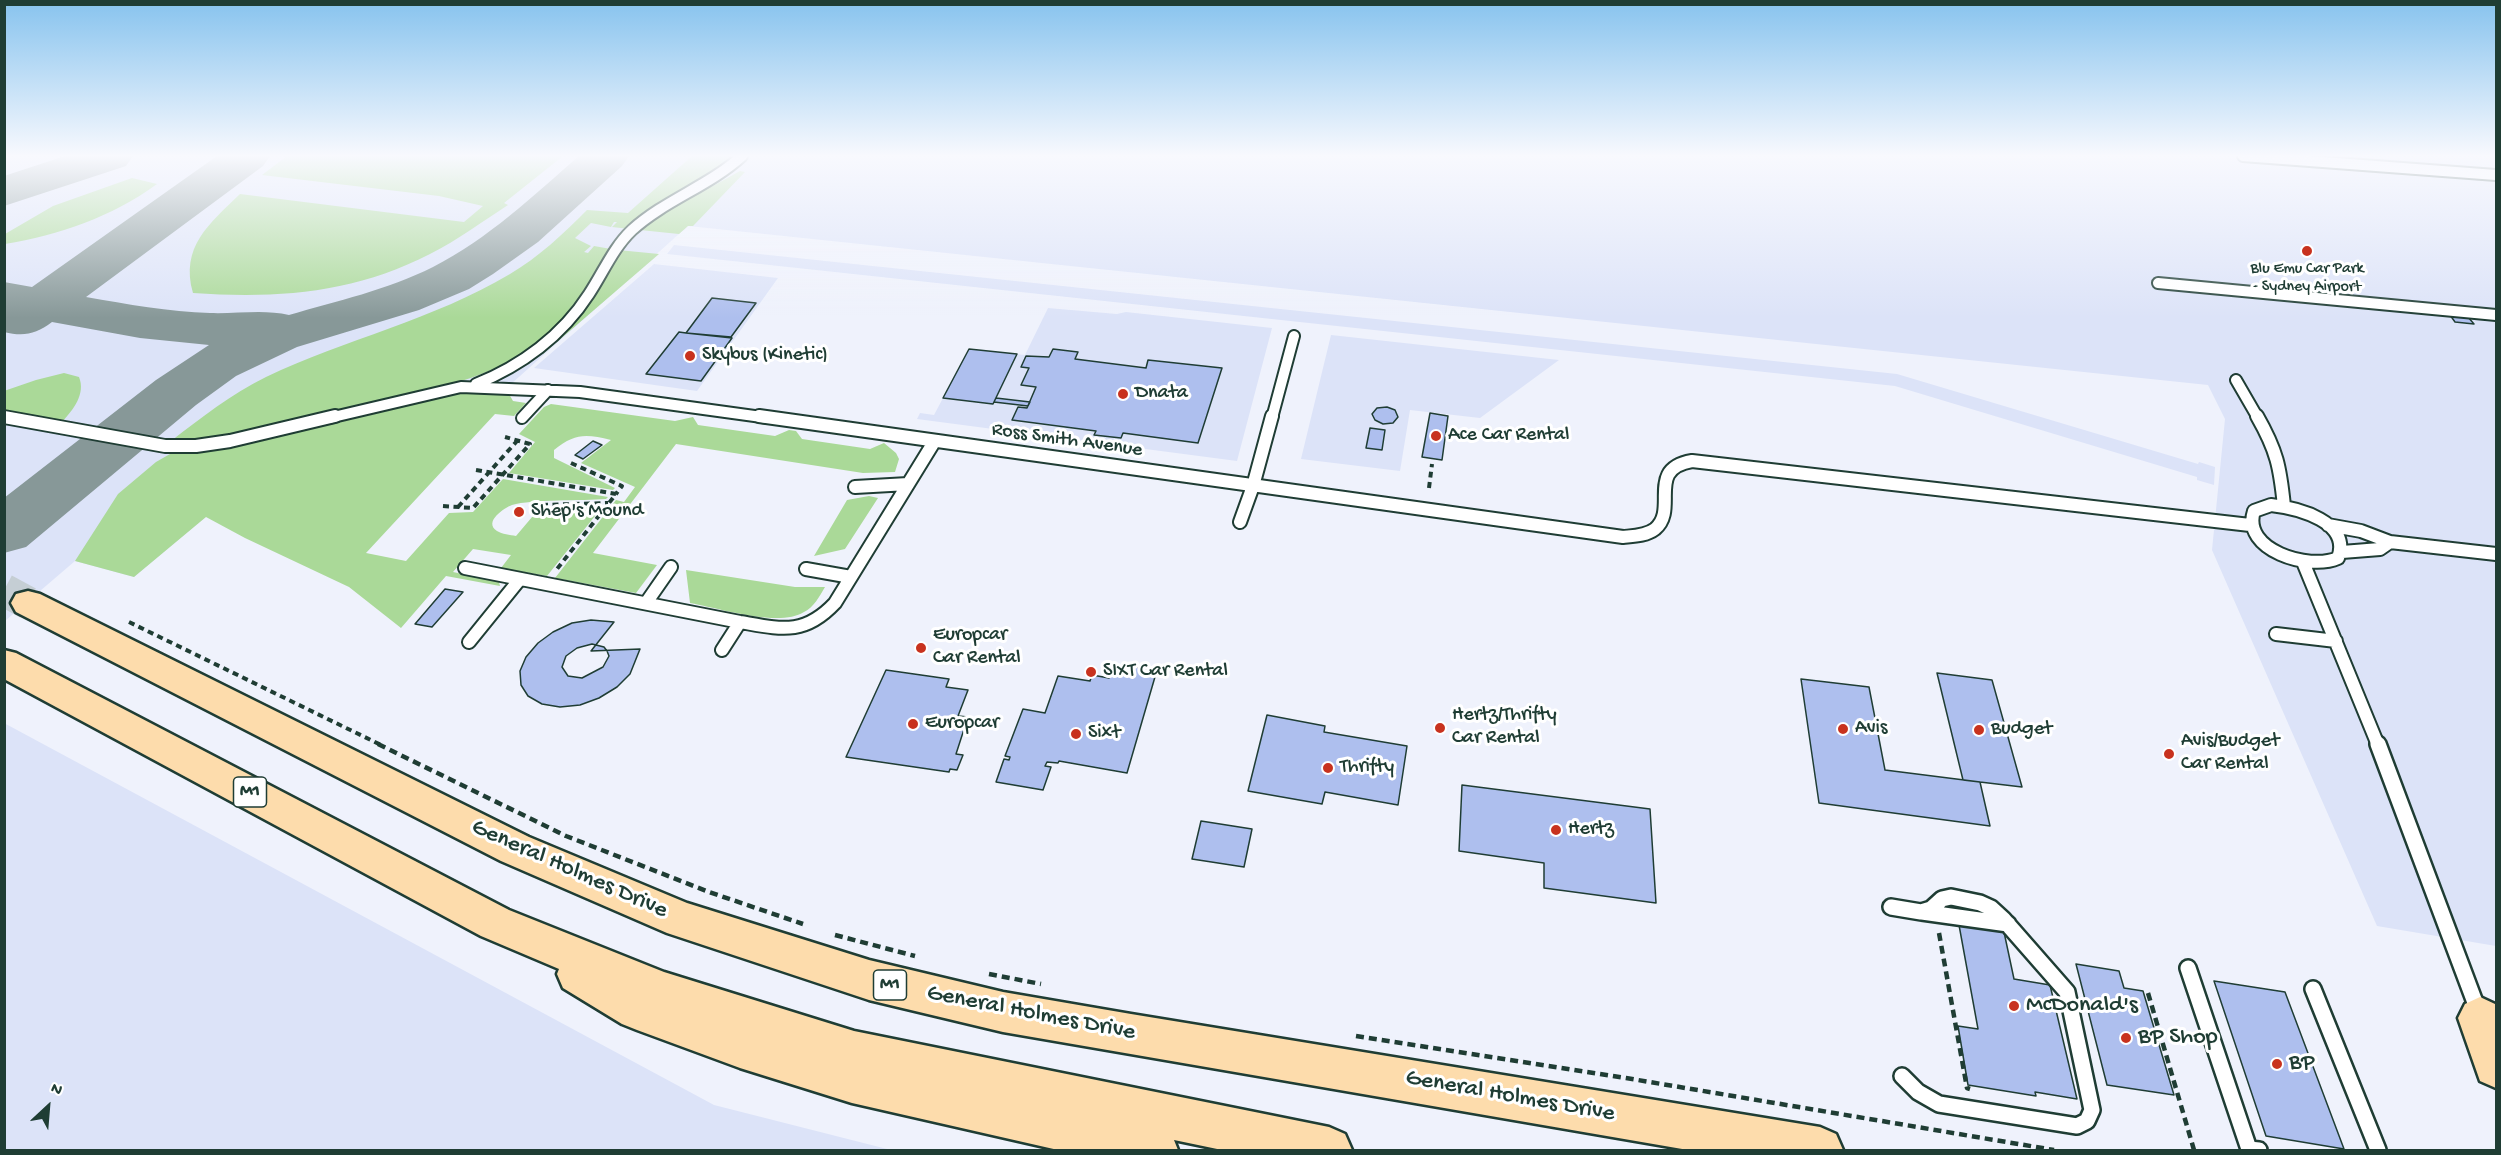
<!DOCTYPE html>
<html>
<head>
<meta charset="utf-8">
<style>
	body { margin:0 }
	#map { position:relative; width:2501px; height:1155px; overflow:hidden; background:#eff2fc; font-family:"Gochi Hand",sans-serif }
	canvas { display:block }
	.frame { position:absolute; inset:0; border:6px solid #1f3d34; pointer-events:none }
	.north { position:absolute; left:18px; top:1077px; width:60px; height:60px; -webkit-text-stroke:4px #fff; paint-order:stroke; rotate:26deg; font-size:16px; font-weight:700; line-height:24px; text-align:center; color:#1f3d34 }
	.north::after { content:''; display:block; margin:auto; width:21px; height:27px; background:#1f3d34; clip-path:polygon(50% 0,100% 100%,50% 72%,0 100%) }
</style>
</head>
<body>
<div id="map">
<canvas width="2501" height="1155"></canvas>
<div class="frame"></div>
<div class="north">N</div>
</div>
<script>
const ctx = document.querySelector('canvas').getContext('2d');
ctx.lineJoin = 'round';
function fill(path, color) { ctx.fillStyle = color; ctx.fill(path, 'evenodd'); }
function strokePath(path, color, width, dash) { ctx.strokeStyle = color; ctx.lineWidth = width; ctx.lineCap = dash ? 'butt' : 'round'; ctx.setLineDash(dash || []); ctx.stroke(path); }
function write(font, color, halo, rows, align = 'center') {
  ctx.font = font + ' "Gochi Hand",sans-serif'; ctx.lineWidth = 6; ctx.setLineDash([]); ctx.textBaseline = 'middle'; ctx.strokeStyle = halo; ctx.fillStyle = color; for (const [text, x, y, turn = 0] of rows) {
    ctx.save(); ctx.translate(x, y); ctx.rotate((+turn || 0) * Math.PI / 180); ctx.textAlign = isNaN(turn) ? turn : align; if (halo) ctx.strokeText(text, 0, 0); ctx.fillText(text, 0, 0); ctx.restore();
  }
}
fill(new Path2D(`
	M 5,156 L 2496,156 L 2496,946 L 2377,926 L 2212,550 L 2225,419 L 2208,385 L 688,226 L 492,401 L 277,457 L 134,577 L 75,561 L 5,621 Z
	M 674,245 L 1897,374 L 2198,464 L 2199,462 L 2215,467 L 2214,485 L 2197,480 L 2197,477 L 1895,386 L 667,254 Z
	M 654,264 L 778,278 L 697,391 L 534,368 Z
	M 1048,308 L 1117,314 L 1126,312 L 1272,328 L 1237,461 L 917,419 L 920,413 L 934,415 L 969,349 L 1025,355 Z
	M 1331,335 L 1559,360 L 1480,418 L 1410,410 L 1400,471 L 1301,459 Z
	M 4,723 L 714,1105 L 891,1150 L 5,1150 Z`), '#dce3f8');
fill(new Path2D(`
	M 287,156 L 563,156 L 504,203 L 508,205 C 483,221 458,240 430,254 C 354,293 278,299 193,293 C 180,247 209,224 240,194 L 464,222 L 483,206 L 439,196 L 262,175 Z
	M 692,156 L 730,156 L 713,174 L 630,229 L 612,227 L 617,222 L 614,222 L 611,227 L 591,223 L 575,238 L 591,246 L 584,252 L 588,253 L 594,246 L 611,249 C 591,283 572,320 540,343 C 484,384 412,393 346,409 C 288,423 231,441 171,441 C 201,418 231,394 266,377 C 346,339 433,320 510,274 C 539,257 563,234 587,210 L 628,213 Z
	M 740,171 L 745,172 L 693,226 L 688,226 L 679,234 L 640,230 L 660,214 L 706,187 L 713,186 Z
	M 132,178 L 157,184 C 112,217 59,235 5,244 L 5,234 L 53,206 Z
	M 618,250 L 659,254 L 543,354 L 542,348 Z
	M 64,373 L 79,377 C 86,394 73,410 62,422 L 5,412 L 4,391 L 36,380 Z
	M 448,394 L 509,394 L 513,401 L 526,403 L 514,416 L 495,414 L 366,553 L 406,561 L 449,513 L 473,512 L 503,479 L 608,497 L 606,499 C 583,501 532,499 512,505 C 504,508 483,522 497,531 C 502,534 510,535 516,536 L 538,510 L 603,506 L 547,576 L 501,568 L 511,555 L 473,549 L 453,572 L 496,581 L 499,582 L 500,586 L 446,576 L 401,628 L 349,587 L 245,538 L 206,517 L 134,577 L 75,561 L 118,494 L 156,462 L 170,454 Z
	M 551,404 L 675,421 L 693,417 L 698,425 L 775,436 L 789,430 L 796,431 L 802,439 L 870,449 L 884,443 L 896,453 L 899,459 L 895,472 L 863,473 L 676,444 L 593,553 L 657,565 L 636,593 L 555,578 L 616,500 L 624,502 L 635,487 L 581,463 L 611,440 C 586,434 575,433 554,450 L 554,458 L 615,488 L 613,490 L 509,473 L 535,442 L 519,434 L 544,407 Z
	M 869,496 L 878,498 L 845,549 L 814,556 L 847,500 Z
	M 686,570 L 795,587 L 825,587 C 819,597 814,607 804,612 C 779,628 719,608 690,603 Z`), '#aad998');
fill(new Path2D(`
	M 65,156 L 133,156 L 126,166 L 4,206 L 4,176 Z
	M 217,156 L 270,156 L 263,166 L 86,297 C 127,304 169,312 210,313 C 236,314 264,309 289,315 C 337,301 387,290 433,267 C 488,239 533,196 579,156 L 629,156 L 622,166 L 538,242 L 493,274 L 469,289 L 419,310 L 297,347 L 236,376 L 196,405 L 26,547 L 4,553 L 4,498 L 156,380 L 209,345 L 140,338 L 52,322 C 36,334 24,337 4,332 L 4,282 L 32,287 Z`), '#879898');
const building = new Path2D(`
	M 712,298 L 756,303 L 731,337 L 686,333 Z
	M 2450,315 L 2468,317 L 2474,324 L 2455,322 Z
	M 679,332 L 686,333 L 732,338 L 701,381 L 646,374 Z
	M 969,349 L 1017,354 L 993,404 L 943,398 Z
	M 1053,349 L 1078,352 L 1075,359 L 1146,368 L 1148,360 L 1222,368 L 1198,443 L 1123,433 L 1121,438 L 1094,435 L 1096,431 L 1012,420 L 1018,407 L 1027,408 L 1036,387 L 1021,385 L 1029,368 L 1021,367 L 1026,356 L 1049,357 Z
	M 996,398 L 1030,402 L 1028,406 L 994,402 Z
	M 1387,407 L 1395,410 L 1398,417 L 1393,423 L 1383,424 L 1375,420 L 1372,414 L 1377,408 Z
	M 1430,413 L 1448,416 L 1442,460 L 1422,457 Z
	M 1370,428 L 1385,430 L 1382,450 L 1366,448 Z
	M 593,441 L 602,445 L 583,459 L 575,455 Z
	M 445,589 L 463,592 L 432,627 L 415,624 Z
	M 591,620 L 614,622 L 591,651 L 640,649 L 630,674 L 617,687 L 599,698 L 580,705 L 560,707 L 542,704 L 528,696 L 521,685 L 520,671 L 526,657 L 538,643 L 553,632 L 572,623 Z
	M 592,644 L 604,647 L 607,651 L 609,656 L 603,667 L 582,678 L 568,676 L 562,667 L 566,656 L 577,648 Z
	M 1113,664 L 1157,670 L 1127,773 L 1059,761 L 1058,763 L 1047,762 L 1045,766 L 1051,767 L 1043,790 L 996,782 L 1004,759 L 1009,760 L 1010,757 L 1005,756 L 1023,709 L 1045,713 L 1058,676 L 1090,681 L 1092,675 L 1109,678 Z
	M 886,670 L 949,679 L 946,687 L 968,690 L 958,716 L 968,717 L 956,754 L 963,755 L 957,770 L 950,769 L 949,772 L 846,757 Z
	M 1937,673 L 1992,680 L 2022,787 L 1963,780 Z
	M 1801,679 L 1869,687 L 1885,770 L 1980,782 L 1990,826 L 1819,803 Z
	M 1267,715 L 1325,726 L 1324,732 L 1407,746 L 1398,805 L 1325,792 L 1322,804 L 1248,791 Z
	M 1462,785 L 1650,809 L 1656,903 L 1544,888 L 1544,863 L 1459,851 Z
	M 1201,821 L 1252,829 L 1244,867 L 1192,859 Z
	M 1959,925 L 2004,932 L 2014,979 L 2050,985 L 2077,1099 L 2035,1092 L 2036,1096 L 1968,1085 L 1958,1026 L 1978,1029 Z
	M 2076,964 L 2119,971 L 2124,988 L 2143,991 L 2174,1095 L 2107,1085 Z
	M 2214,981 L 2285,992 L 2344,1149 L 2266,1136 Z`);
fill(building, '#aebfee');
strokePath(building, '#1f3d34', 1.5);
strokePath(new Path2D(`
	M 4,590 L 28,603`), '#c5ced4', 33, [33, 16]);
const laneFar2 = new Path2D(`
	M 2243,156 L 2496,175
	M 2158,283 L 2496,315
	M 2236,380 L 2258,418
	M 476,384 C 521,366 562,336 589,294 C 603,273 613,248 632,230 C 665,200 709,186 742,156
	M 4,417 L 9,418
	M 329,418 L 461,387 L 580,392 L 769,418
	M 522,418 L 548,390
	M 1272,418 L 1294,336`);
const laneFar1 = new Path2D(`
	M 759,416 L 1623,537 C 1633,536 1646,536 1655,529 C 1679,509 1645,469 1692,461 L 2250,525
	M 2257,416 C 2277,451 2280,467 2284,506
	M 4,417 L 165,446 L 196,446 L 230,441 L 335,416
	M 855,487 L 908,484
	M 2271,505 C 2298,508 2352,522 2338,558 C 2309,571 2241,550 2254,511 Z
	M 1240,522 L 1253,486 L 1272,416
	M 2328,525 L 2361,531 L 2390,542 L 2496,554
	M 2342,552 L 2380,549 L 2390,542
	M 2303,562 L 2378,745
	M 465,568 L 740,622 C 781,629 804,636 835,603 L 934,442
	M 806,569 L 851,577
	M 646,603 L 671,567
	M 2276,634 L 2336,641
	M 469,642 L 520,579
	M 722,650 L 740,622`);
const lane = new Path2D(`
	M 2378,744 L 2479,1013
	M 1891,907 L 1921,912 L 1931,909 L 1942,899 L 1951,897 L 1980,903 L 1991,908 L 2003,919 L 2067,992 L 2092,1110 L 2087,1121 L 2077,1126 L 1939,1104 L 1918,1092 L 1902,1076
	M 1922,912 L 2008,924
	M 2188,968 L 2249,1149 L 2259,1150
	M 2313,989 L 2378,1150`);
const highway = new Path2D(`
	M 28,591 L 40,594 L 529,837 L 687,903 L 869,960 L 1003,992 L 1131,1014 L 1820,1127 L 1836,1134 L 1843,1150 L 1688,1150 L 1003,1032 L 869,1000 L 667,933 L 501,861 L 16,612 L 11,603 L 16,594 Z
	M 4,650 L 16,653 L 509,910 L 664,972 L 854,1031 L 1329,1127 L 1345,1134 L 1352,1150 L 1222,1150 L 1174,1140 L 1178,1150 L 1058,1150 L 852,1103 L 740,1068 L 637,1030 L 622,1024 L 563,988 L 557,974 L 559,969 L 481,936 L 4,679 Z
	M 2480,997 L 2495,1004 L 2496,1006 L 2496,1088 L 2480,1081 L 2458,1018 L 2465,1004 Z`);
strokePath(laneFar2, '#1f3d34', 14);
strokePath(laneFar1, '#1f3d34', 16);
strokePath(lane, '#1f3d34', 20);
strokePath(highway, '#1f3d34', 5);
strokePath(new Path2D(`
	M 571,463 L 622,486 L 616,494
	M 476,470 L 616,494 L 557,569
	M 1429,488 L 1432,464
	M 542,505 L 608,503
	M 443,506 L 473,508 L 530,444 L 505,437
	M 458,507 L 517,441
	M 129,622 L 381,745`), '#1f3d34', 4, [6, 4.5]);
strokePath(new Path2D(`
	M 378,744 L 566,836 L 709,892 L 803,924
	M 1939,933 L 1967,1088 L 1970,1089
	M 835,935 L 915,956
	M 989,974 L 1041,984
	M 2148,993 L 2194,1150
	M 1356,1036 L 1626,1078 L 2054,1150`), '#1f3d34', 4.5, [8, 5]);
strokePath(laneFar2, '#fff', 10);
strokePath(laneFar1, '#fff', 12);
strokePath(lane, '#fff', 15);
fill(highway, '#fddcac');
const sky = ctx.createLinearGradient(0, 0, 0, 318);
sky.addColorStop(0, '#87c3ee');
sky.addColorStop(0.49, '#f8f9fe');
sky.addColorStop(1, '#f8f9fe00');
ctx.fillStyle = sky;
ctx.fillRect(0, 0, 2501, 318);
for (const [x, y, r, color] of [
	[2307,251,6,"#c8321e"],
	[690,356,6,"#c8321e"],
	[1123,394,6,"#c8321e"],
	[1436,436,6,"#c8321e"],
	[519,512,6,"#c8321e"],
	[921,648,6,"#c8321e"],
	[1091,672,6,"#c8321e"],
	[913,724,6,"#c8321e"],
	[1440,728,6,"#c8321e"],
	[1843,729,6,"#c8321e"],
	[1979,730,6,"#c8321e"],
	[1076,734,6,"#c8321e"],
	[2169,754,6,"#c8321e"],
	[1328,768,6,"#c8321e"],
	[1556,830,6,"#c8321e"],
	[2014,1006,6,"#c8321e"],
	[2126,1038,6,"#c8321e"],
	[2277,1064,6,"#c8321e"]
]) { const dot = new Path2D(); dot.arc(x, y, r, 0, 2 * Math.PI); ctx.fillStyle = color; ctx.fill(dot); strokePath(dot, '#fff', 2); }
write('16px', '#1f3d34', '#fff', [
	["Blu Emu Car Park",2307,270],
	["- Sydney Airport",2307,288]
]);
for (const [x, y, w] of [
	[250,792,33],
	[890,985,33]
]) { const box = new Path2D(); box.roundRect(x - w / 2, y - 15, w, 30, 4.5); ctx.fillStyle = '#fff'; ctx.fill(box); strokePath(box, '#1f3d34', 1.5); }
write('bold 18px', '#1f3d34', null, [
	["M1",250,792],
	["M1",890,985]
]);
write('20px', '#1f3d34', '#fff', [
	["Skybus (Kinetic)",702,356],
	["Dnata",1135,394],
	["Ace Car Rental",1448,436],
	["Shep's Mound",531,512],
	["Europcar",933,636],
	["Car Rental",933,659],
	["SIXT Car Rental",1103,672],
	["Hertz/Thrifty",1452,716],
	["Car Rental",1452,739],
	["Europcar",925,724],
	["Avis",1855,729],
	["Budget",1991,730],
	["Sixt",1088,734],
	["Avis/Budget",2181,742],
	["Car Rental",2181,765],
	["Thrifty",1340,768],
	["Hertz",1568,830]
], 'left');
write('20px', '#1f3d34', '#fff', [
	["Ross Smith Avenue",1067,441,8]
]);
write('24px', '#1f3d34', '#fff', [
	["General Holmes Drive",569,870,24],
	["General Holmes Drive",1031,1014,11],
	["General Holmes Drive",1510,1097,10]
]);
write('24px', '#1f3d34', '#fff', [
	["McDonald's",2026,1006],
	["BP Shop",2138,1038],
	["BP",2289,1064]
], 'left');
</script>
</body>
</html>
